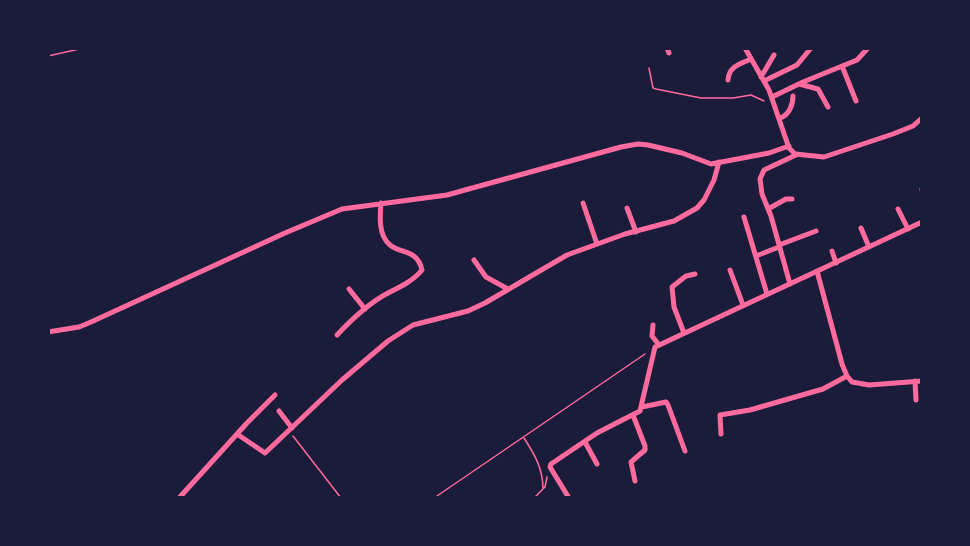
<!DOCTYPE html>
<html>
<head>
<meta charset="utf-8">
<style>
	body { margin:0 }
	#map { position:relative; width:970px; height:546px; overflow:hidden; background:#1b1b3a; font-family:"Fira Sans Condensed",sans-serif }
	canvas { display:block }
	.frame { position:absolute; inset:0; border:50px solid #1b1b3a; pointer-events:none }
</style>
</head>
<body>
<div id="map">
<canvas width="970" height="546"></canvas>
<div class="frame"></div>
</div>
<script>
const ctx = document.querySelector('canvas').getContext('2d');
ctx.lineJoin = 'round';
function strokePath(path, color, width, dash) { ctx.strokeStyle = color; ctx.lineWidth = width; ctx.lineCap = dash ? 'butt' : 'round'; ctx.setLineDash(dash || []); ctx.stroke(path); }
strokePath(new Path2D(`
	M 48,56 L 84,48
	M 649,68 L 653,88 L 656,89 L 701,98 L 733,98 L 751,95 L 764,101
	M 293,436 L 341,498
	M 524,438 C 535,455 543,469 543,489
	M 434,498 L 645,354
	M 534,498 L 545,487 L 547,477`), '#ff6b9d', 1.5);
strokePath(new Path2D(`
	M 667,48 L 669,53
	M 745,48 L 769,90 L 789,148 L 795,154 L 824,157 L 893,134 L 913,126 L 922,118
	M 842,66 L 856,101
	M 761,77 L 774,55
	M 728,80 C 729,66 740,64 751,59
	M 764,81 L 797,65 L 811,48
	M 799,84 L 818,89 L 828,107
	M 772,97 L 803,82 L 857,60 L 868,48
	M 780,118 C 789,115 793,105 793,96
	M 922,189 L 922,190
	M 583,203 L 597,244
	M 627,208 L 636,232
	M 768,209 L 786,199 L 792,199
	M 898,209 L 908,229
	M 744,217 L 767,294
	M 861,228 L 869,247
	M 779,245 L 816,231
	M 832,251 L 836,263
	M 756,256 L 779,247
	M 474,260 L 486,277 L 508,289
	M 730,270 L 743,305
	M 817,271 L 842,364 L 847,376 L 852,382 L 869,385 L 922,381
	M 790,284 L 771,216 L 762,194 L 760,179 L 764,170 L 798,154
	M 349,289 L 365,309
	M 653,325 L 652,336 L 659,345
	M 48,332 L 79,327 L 91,322 L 285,233 L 342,209 L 447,195 L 621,147 L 638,144 L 648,145 L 682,153 L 711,164 L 769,153 L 789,146
	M 684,333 L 674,307 L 672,287 L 686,276 L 695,274
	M 337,335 C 351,320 369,303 388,293 C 400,287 413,281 422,270 C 417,249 401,254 390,245 C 378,235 380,216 381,203
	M 915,381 L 916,400
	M 642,407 L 666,402 L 668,405 L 685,451
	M 279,411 L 292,428
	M 633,415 L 645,446 L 645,450 L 631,462 L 635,481
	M 237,434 L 265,453 L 342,380 L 388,341 L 402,332 L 413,325 L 468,311 L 485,303 L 567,255 L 625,234 L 674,221 L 697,208 L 704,200 L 714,180 L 719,162
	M 721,434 L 720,415 L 750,410 L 823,389 L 847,376
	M 585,442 L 597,464
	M 179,498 L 247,423 L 275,395
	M 569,498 L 550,467 L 551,464 L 597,433 L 640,411 L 655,347 L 922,222`), '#ff6b9d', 5);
</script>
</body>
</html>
